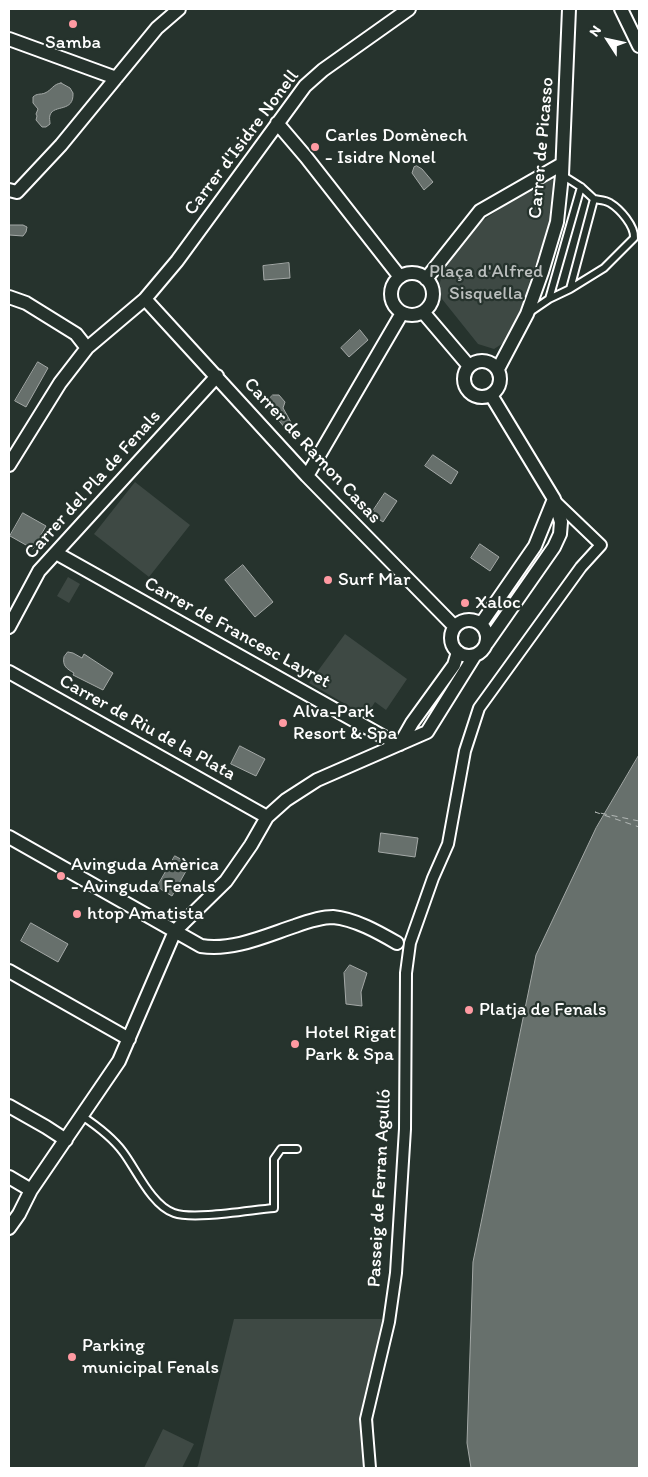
<!DOCTYPE html>
<html>
<head>
<meta charset="utf-8">
<style>
	body { margin:0 }
	#map { position:relative; width:648px; height:1477px; overflow:hidden; background:#26332d; font-family:Itim,sans-serif }
	canvas { display:block }
	.frame { position:absolute; inset:0; border:10px solid #fff; pointer-events:none }
	.north { position:absolute; left:583px; top:15px; width:50px; height:50px; -webkit-text-stroke:4px #26332d; paint-order:stroke; rotate:305deg; font-size:14px; font-weight:700; line-height:20px; text-align:center; color:#fff }
	.north::after { content:''; display:block; margin:auto; width:18px; height:22px; background:#fff; clip-path:polygon(50% 0,100% 100%,50% 72%,0 100%) }
</style>
</head>
<body>
<div id="map">
<canvas width="648" height="1477"></canvas>
<div class="frame"></div>
<div class="north">N</div>
</div>
<script>
const ctx = document.querySelector('canvas').getContext('2d');
ctx.lineJoin = 'round';
function fill(path, color) { ctx.fillStyle = color; ctx.fill(path, 'evenodd'); }
function strokePath(path, color, width, dash) { ctx.strokeStyle = color; ctx.lineWidth = width; ctx.lineCap = dash ? 'butt' : 'round'; ctx.setLineDash(dash || []); ctx.stroke(path); }
function write(font, color, halo, rows, align = 'center') {
  ctx.font = font + ' Itim,sans-serif'; ctx.lineWidth = 4.5; ctx.setLineDash([]); ctx.textBaseline = 'middle'; ctx.strokeStyle = halo; ctx.fillStyle = color; for (const [text, x, y, turn = 0] of rows) {
    ctx.save(); ctx.translate(x, y); ctx.rotate((+turn || 0) * Math.PI / 180); ctx.textAlign = isNaN(turn) ? turn : align; if (halo) ctx.strokeText(text, 0, 0); ctx.fillText(text, 0, 0); ctx.restore();
  }
}
fill(new Path2D(`
	M 546,177 L 555,181 L 555,199 L 547,231 L 516,322 L 508,340 L 494,349 L 478,344 L 442,299 L 439,286 L 442,275 L 461,242 L 475,226 Z
	M 135,482 L 190,525 L 149,577 L 94,534 Z
	M 68,577 L 80,584 L 69,603 L 57,596 Z
	M 345,634 L 407,679 L 386,710 L 375,702 L 366,716 L 309,683 Z
	M 234,1319 L 380,1319 L 395,1320 L 374,1411 L 374,1463 L 375,1468 L 196,1468 L 198,1466 Z
	M 163,1429 L 194,1444 L 182,1468 L 144,1468 Z`), '#3e4944');
const water = new Path2D(`
	M 61,83 L 70,88 L 73,93 C 74,113 54,104 50,115 C 49,118 50,121 50,124 L 46,127 L 42,127 L 36,120 L 37,116 L 36,114 L 38,109 L 33,103 L 33,97 C 37,93 40,95 45,93 C 52,90 53,84 61,83 Z
	M 417,166 L 422,169 L 433,182 L 424,190 L 412,173 L 414,167 Z
	M 9,225 L 23,225 L 27,227 L 26,232 L 23,236 L 9,235 Z
	M 289,263 L 290,278 L 264,280 L 263,266 Z
	M 360,330 L 368,340 L 349,357 L 341,348 Z
	M 38,362 L 48,368 L 26,407 L 15,401 Z
	M 273,395 L 279,395 L 285,402 L 283,408 L 292,424 L 286,429 L 268,408 L 267,401 Z
	M 433,455 L 458,472 L 451,484 L 425,466 Z
	M 385,493 L 397,501 L 383,522 L 371,514 Z
	M 23,513 L 46,526 L 33,549 L 10,536 Z
	M 480,544 L 499,557 L 490,571 L 471,558 Z
	M 243,565 L 273,602 L 255,617 L 225,580 Z
	M 68,652 L 73,653 L 82,658 L 84,654 L 113,673 L 103,690 L 73,675 L 74,673 C 67,669 62,666 64,657 Z
	M 240,746 L 265,759 L 256,776 L 231,764 Z
	M 639,755 L 639,1468 L 471,1468 L 467,1443 L 473,1262 L 536,955 L 596,828 Z
	M 381,833 L 418,838 L 415,857 L 379,852 Z
	M 175,856 L 190,864 L 172,896 L 157,887 Z
	M 31,923 L 68,944 L 58,962 L 21,941 Z
	M 350,965 L 367,973 L 361,992 L 362,1006 L 346,1004 L 344,973 Z`);
fill(water, '#67706c');
strokePath(water, '#a4a9a7', 1);
strokePath(new Path2D(`
	M 639,821 L 595,812 L 639,827`), '#b3b8b6', 1, [6, 5]);
const service = new Path2D(`
	M 570,289 L 604,268 L 634,238 C 635,226 620,209 610,203 C 606,200 599,200 594,199
	M 549,299 L 581,187
	M 530,312 L 549,299 L 570,289 L 594,199 L 581,187 L 562,175
	M 82,1116 C 97,1126 112,1137 123,1152 C 136,1169 152,1206 174,1213 C 194,1220 250,1210 274,1208 L 274,1159 L 281,1149 L 297,1149`);
const pedestrian = new Path2D(`
	M 370,1468 L 366,1419 L 389,1322 L 396,1273 L 405,1129 L 406,973 L 410,943 L 433,878 L 448,844 L 465,751 L 479,708 L 581,567 L 601,545 L 554,500`);
const minor = new Path2D(`
	M 621,9 L 639,46
	M 9,39 L 116,78
	M 277,123 L 306,157 L 400,277
	M 9,190 L 17,192 L 61,145 L 157,28 L 179,9
	M391 294a21 21 0 1 1 42 0a21 21 0 1 1-42 0Z
	M 426,279 L 480,211 L 562,164
	M 9,297 L 26,303 L 76,334 L 87,348
	M 145,299 L 307,476 L 454,626
	M 423,312 L 469,366
	M464 379a18 18 0 1 1 36 0a18 18 0 1 1-36 0Z
	M 498,369 L 527,314 L 542,272 L 557,222 L 562,175 L 569,9
	M 9,465 L 60,383 L 87,348 L 145,299 L 177,261 L 305,86 L 323,70 L 409,9
	M 307,476 L 402,313
	M 56,553 L 382,736 L 400,744
	M451 638a18 18 0 1 1 36 0a18 18 0 1 1-36 0Z
	M 481,624 L 535,546 L 554,499
	M 9,627 L 39,571 L 217,376
	M 487,643 L 554,547 L 560,534 L 561,522 L 554,499 L 491,395
	M 9,672 L 267,817
	M 400,744 L 412,723 L 454,665 L 458,652
	M 9,837 L 201,946 C 233,951 265,936 295,926 C 306,922 320,917 333,917 C 355,919 378,932 397,943
	M 9,971 L 129,1039
	M 9,1106 L 46,1127 L 66,1140
	M 9,1177 L 31,1190
	M 9,1228 L 19,1214 L 31,1190 L 119,1061 L 175,931 L 226,881 L 251,845 L 267,817 L 286,800 L 317,780 L 427,732 L 475,655`);
strokePath(service, '#fff', 10);
strokePath(pedestrian, '#fff', 14);
strokePath(minor, '#fff', 16);
strokePath(service, '#26332d', 6);
strokePath(pedestrian, '#26332d', 10);
strokePath(minor, '#26332d', 12);
for (const [x, y, r, color] of [
	[73,24,5,"#ff9aa2"],
	[315,147,5,"#ff9aa2"],
	[328,580,5,"#ff9aa2"],
	[465,603,5,"#ff9aa2"],
	[283,723,5,"#ff9aa2"],
	[61,876,5,"#ff9aa2"],
	[77,914,5,"#ff9aa2"],
	[469,1010,5,"#ff9aa2"],
	[295,1044,5,"#ff9aa2"],
	[72,1357,5,"#ff9aa2"]
]) { const dot = new Path2D(); dot.arc(x, y, r, 0, 2 * Math.PI); ctx.fillStyle = color; ctx.fill(dot); strokePath(dot, '#26332d', 2); }
write('19px', '#fff', '#26332d', [
	["Samba",73,43,"center"],
	["Carles Domènech",325,136],
	["- Isidre Nonel",325,158],
	["Surf Mar",338,580],
	["Xaloc",475,603],
	["Alva-Park",293,712],
	["Resort & Spa",293,734],
	["Avinguda Amèrica",71,865],
	["- Avinguda Fenals",71,887],
	["htop Amatista",87,914],
	["Platja de Fenals",479,1010],
	["Hotel Rigat",305,1033],
	["Park & Spa",305,1055],
	["Parking",82,1346],
	["municipal Fenals",82,1368]
], 'left');
write('19px', '#fff', '#26332d', [
	["Carrer d'Isidre Nonell",242,143,-53],
	["Carrer de Picasso",542,148,-85],
	["Carrer de Ramon Casas",312,451,47],
	["Carrer del Pla de Fenals",93,485,-48],
	["Carrer de Francesc Layret",237,633,29],
	["Carrer de Riu de la Plata",147,728,29],
	["Passeig de Ferran Agulló",380,1188,-87]
]);
write('19px', '#bbbfbe', '#26332d', [
	["Plaça d'Alfred",486,272],
	["Sisquella",486,294]
]);
</script>
</body>
</html>
